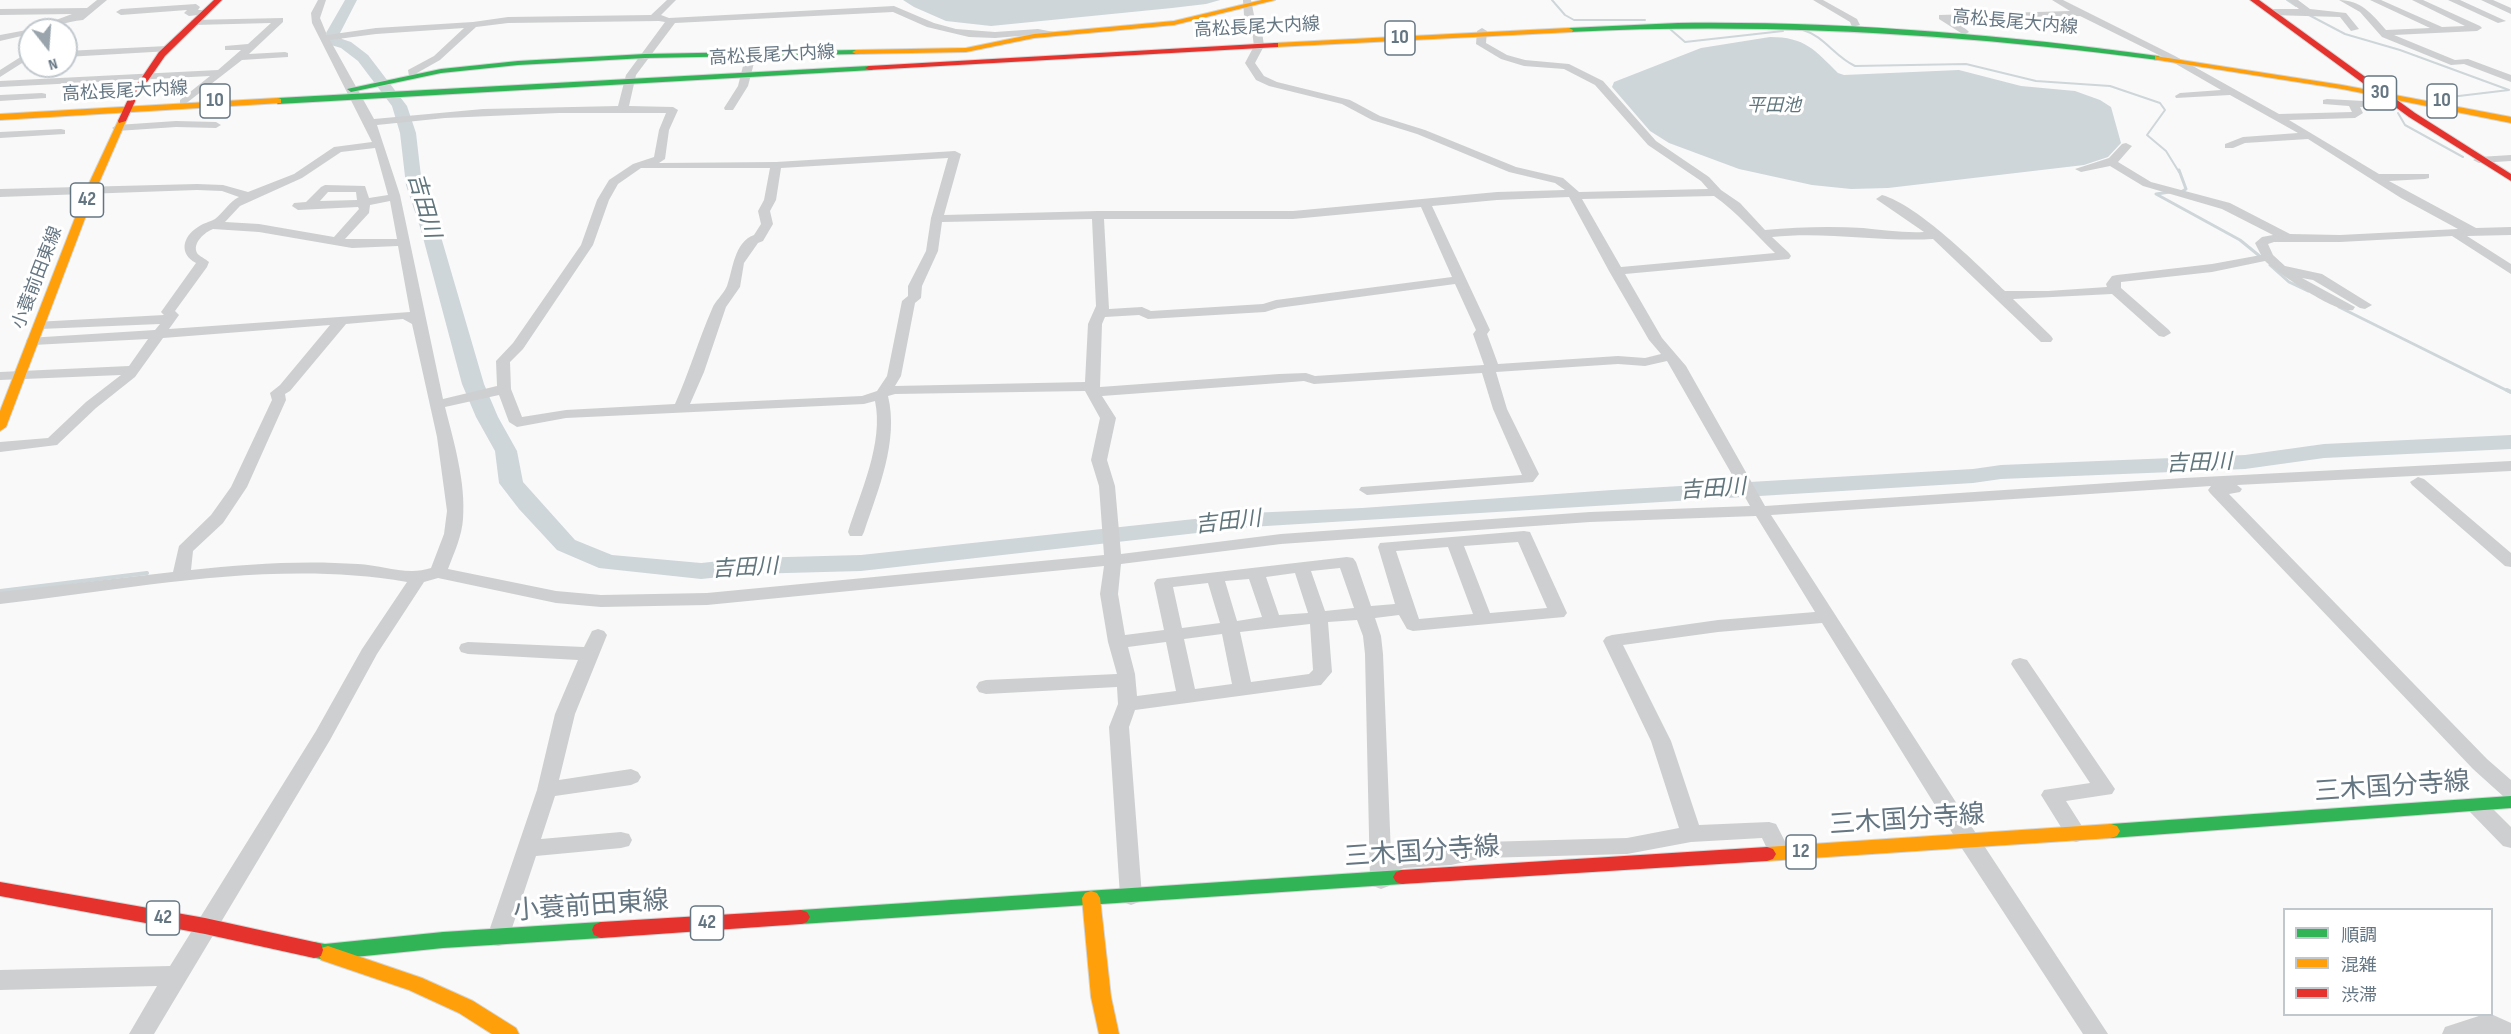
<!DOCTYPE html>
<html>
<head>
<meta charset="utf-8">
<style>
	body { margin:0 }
	#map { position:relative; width:2511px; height:1034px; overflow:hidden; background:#f9f9f9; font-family:"Sofia Sans Condensed","Noto Sans JP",sans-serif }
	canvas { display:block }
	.legend { position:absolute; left:2283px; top:908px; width:210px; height:108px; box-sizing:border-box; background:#fff; border:2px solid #c1c8cd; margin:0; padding:8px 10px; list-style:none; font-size:18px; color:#657683 }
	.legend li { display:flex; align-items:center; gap:12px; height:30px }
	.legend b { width:30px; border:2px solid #c1c8cd }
	.north { position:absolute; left:18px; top:18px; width:60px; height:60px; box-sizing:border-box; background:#fff; border:2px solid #c1c8cd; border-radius:50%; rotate:163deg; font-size:16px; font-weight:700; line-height:24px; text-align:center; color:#657683 }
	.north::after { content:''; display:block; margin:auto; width:21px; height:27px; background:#99a4ac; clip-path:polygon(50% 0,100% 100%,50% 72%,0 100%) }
</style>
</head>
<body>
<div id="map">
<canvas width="2511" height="1034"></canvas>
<ul class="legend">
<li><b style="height:8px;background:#30b455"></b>順調</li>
<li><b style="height:8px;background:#ff9f0a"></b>混雑</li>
<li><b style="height:8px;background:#e5322d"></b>渋滞</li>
</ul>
<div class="north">N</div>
</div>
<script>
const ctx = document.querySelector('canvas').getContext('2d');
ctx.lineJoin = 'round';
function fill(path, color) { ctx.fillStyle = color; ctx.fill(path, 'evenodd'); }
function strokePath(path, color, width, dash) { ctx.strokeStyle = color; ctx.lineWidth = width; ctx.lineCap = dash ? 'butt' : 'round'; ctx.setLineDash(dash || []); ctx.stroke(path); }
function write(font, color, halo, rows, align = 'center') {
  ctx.font = font + ' "Sofia Sans Condensed","Noto Sans JP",sans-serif'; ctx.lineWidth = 6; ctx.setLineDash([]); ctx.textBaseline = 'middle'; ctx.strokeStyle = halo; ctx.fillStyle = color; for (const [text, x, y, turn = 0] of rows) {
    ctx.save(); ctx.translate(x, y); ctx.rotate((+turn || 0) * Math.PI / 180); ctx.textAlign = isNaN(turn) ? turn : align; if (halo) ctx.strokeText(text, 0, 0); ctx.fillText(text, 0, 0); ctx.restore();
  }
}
fill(new Path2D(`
	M 903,0 L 1220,0 L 1206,4 L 1172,8 L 991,26 L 946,21 L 914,7 Z
	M 1770,37 C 1805,37 1815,50 1838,73 L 1844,75 L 1959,70 L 2021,86 L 2075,91 L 2100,100 L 2111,107 L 2121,143 L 2108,157 L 2084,165 L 1888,188 L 1851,189 L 1812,185 L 1739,169 L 1669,143 L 1650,131 L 1612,87 L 1614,82 L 1701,48 Z`), '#ced6d9');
strokePath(new Path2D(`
	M 1552,0 L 1565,15 L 1574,20 L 1645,20
	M 2287,0 L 2296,6
	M 2307,14 L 2345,34 L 2400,50 L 2509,90 L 2442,98
	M 1670,29 L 1685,42 L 1783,31
	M 1803,30 C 1824,36 1835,57 1855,66 L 1966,64 L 2036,81 L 2110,86 L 2160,103 L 2165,110 L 2147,135 L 2166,151 L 2179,172
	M 2398,113 L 2405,125 L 2463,157`), '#ced6d9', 2);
strokePath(new Path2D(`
	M 2179,170 L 2186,189 L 2181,192
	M 2170,192 L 2156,194 L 2240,240 L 2262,258
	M 2270,265 L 2289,282 L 2308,291
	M 2339,307 L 2510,392`), '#ced6d9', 3);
strokePath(new Path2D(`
	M 2507,390 L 2511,392
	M 0,591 L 147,573`), '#ced6d9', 4);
fill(new Path2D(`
	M 345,0 L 357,0 L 340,33 L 342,39 L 351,42 L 368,55 L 407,106 L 416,133 L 422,185 L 439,230 L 484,384 L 498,417 L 517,451 L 523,482 L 575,540 L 612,555 L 701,563 L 750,558 L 861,555 L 1250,513 L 1362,508 L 1612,490 L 1973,469 L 2001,465 L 2245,455 L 2324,444 L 2511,435 L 2511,449 L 2324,458 L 2245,469 L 2001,479 L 1973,483 L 1250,527 L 861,571 L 750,574 L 701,579 L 599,568 L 557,550 L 519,509 L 499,483 L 495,451 L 476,417 L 462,384 L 421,230 L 406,185 L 400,133 L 392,106 L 358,61 L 341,48 L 331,45 L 326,33 Z`), '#ced6d9');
const fast = new Path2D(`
	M 1678,23 C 1839,21 1999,34 2158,56 L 2162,58 L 2158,60 C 1961,34 1768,22 1569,32 L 1565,30 L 1569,28 Z
	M 856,50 L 859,50 L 859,54 L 645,58 L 518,65 L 441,73 L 351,92 L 347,89 L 441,69 L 518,61 L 645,54 Z
	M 869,66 L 873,68 L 872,70 L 278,104 L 274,101 L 278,98 Z
	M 2511,796 L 2511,808 L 2111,838 L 2105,836 L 2102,831 L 2105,826 L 2111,824 Z
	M 1402,870 L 1408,872 L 1411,877 L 1408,882 L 1402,884 L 801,924 L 795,922 L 792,917 L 795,912 L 801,910 Z
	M 601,922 L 608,925 L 610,930 L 608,935 L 601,938 L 443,948 L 325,960 L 307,956 L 305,950 L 307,944 L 314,942 L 325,944 L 443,932 Z`);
const slow = new Path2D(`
	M 1262,0 L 1275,0 L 1174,25 L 1034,38 L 966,52 L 856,54 L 852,52 L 856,50 L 966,48 L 1034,34 L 1174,21 Z
	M 1569,28 L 1573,30 L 1572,32 L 1275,47 L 1271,45 L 1275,43 Z
	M 2155,56 L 2342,85 L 2511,117 L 2511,123 L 2342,89 L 2158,60 L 2155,60 Z
	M 278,98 L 281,99 L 281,103 L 0,120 L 0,114 Z
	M 119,119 L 126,121 L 95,192 L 6,427 L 0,431 L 0,411 L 85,192 Z
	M 2111,824 L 2117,826 L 2120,831 L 2117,836 L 2111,838 L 1767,861 L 1761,859 L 1758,854 L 1761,849 L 1767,847 Z
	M 1091,891 L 1097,893 L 1100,898 L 1111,997 L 1119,1034 L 1099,1034 L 1091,997 L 1082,898 L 1085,893 Z
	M 328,946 L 422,978 L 473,1001 L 516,1028 L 519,1034 L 492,1034 L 459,1013 L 409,990 L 321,960 L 319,954 L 321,948 Z`);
const jam = new Path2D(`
	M 214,0 L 222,0 L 165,56 L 138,95 L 126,121 L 119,123 L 118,121 L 130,95 L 159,52 Z
	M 2250,0 L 2259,0 L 2415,113 L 2511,174 L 2511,181 L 2409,117 Z
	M 1275,43 L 1278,43 L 1278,47 L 869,70 L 865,68 L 869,66 Z
	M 1767,847 L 1773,849 L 1776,854 L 1773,859 L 1767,861 L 1402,884 L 1396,882 L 1393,877 L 1396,872 L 1402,870 Z
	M 0,882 L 205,918 L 314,942 L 321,944 L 323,950 L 321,956 L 314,958 L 205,934 L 0,896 Z
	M 801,910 L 807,912 L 810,917 L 807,922 L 801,924 L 601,938 L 594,935 L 592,930 L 594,925 L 601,922 Z`);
strokePath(fast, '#d5d6d7', 2);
strokePath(slow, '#d5d6d7', 2);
strokePath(jam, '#d5d6d7', 2);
fill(new Path2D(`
	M 97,0 L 107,0 L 83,20 C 66,21 50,30 30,30 L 30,34 L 0,41 L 0,35 L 32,29 L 72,14 L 0,15 L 0,9 L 87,8 Z
	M 318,0 L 326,0 L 320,18 L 327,35 L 376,28 L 473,22 L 508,17 L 651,15 L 667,0 L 676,0 L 661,15 L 669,18 L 894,6 L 934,23 L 956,29 L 995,32 L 1038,29 L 1054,32 L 1056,34 L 1051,37 L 1031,35 L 995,38 L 969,37 L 927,27 L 893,12 L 675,23 L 636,75 L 629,106 L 673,107 L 678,110 L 669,130 L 665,159 L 659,163 L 776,162 L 955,151 L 961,154 L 944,215 L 1098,211 L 1293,211 L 1497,192 L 1565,190 L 1555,183 L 1509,172 L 1417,134 L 1372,120 L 1342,104 L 1269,86 L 1256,80 L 1245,63 L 1254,46 L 1251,24 L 1244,15 L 1243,0 L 1251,0 L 1254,15 L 1261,24 L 1264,46 L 1255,63 L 1264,76 L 1277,82 L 1350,100 L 1380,116 L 1425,130 L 1516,167 L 1563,178 L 1579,192 L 1708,189 L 1701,181 L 1648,145 L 1595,85 L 1564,69 L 1524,66 L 1501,59 L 1476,44 L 1477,31 L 1482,28 L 1487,31 L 1486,43 L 1507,55 L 1525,60 L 1569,64 L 1603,81 L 1656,141 L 1709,177 L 1721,190 L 1740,203 L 1765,230 C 1797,227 1831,226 1863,228 C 1884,230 1903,233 1924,232 L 1876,199 L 1882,195 C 1918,205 1977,264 2005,291 L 2048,291 L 2107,287 L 2106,284 L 2112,276 L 2117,275 L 2212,264 L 2261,255 L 2255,243 L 2262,237 L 2273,235 L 2222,209 L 2143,186 L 2110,166 L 2081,172 L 2075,169 L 2109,158 L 2122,144 L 2126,143 L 2132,146 L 2118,162 L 2151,182 L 2230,203 L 2290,234 L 2340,235 L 2458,229 L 2401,198 L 2308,139 L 2245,143 L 2233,148 L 2225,148 L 2225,144 L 2243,137 L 2298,133 L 2230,95 L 2176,98 L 2175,96 L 2180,93 L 2221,90 L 2169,60 L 2080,16 L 1952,19 L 1967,30 L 1969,32 L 1964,35 L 1939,19 L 1939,15 L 2070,11 L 2052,0 L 2063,0 L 2175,56 L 2279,114 L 2352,112 L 2349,106 L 2323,104 L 2323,100 L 2327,99 L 2400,103 L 2400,107 L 2396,108 L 2360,107 L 2363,113 L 2355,118 L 2289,120 L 2379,174 L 2429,174 L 2429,178 L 2425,179 L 2389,181 L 2476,228 L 2511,227 L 2511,235 L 2467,236 L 2511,264 L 2511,274 L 2452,236 L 2340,242 L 2274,242 L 2268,244 L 2273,255 L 2285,266 L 2322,274 L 2372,305 L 2365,309 L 2360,308 L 2313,280 L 2302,278 L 2355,307 L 2353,310 C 2336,314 2278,273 2265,261 L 2212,272 L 2121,282 L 2121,288 L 2169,330 L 2171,333 L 2164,337 L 2159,336 L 2112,294 L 2013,299 L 2051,336 L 2053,339 L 2051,342 L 2041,342 L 1933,239 C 1879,242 1826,231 1772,237 L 1789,253 L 1791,256 L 1789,259 L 1625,274 L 1662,338 L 1686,366 L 1765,506 L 2184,478 L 2511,461 L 2511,471 L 2237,485 L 2242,489 L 2240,492 L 2229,494 L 2487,759 L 2511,780 L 2511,800 L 2504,797 L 2473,769 L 2210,493 L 2208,490 L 2211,486 L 1771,515 L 1977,835 L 2108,1034 L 2083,1034 L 1961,847 L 1822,623 L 1718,632 L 1623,645 L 1671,741 L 1699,825 L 1769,822 L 1776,824 L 1791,853 L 1788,859 L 1780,861 L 1772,859 L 1762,838 L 1691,842 L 1627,854 L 1483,858 L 1451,865 L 1404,868 L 1392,872 L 1392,880 L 1389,886 L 1381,889 L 1373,886 L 1370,880 L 1365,654 L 1363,636 L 1357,620 L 1328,622 L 1332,672 L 1321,685 L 1135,710 L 1129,727 L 1142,896 L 1139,902 L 1131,905 L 1123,902 L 1120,896 L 1109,727 L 1118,704 L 1117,687 L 986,694 L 979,692 L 976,687 L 979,682 L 986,680 L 1117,674 L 1108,642 L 1100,594 L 1104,566 L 707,605 L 601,607 L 556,603 L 438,578 L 424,582 L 377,654 L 330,740 L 154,1034 L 129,1034 L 157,986 L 0,990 L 0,970 L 170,966 L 316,731 L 362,649 L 407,582 C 272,559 134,589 0,604 L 0,592 L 173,572 L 179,546 L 211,515 L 231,487 L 272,400 L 270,393 L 280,385 L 330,325 L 163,338 L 135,377 L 96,408 L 57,445 L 0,452 L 0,442 L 48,438 L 86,402 L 121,375 L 0,380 L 0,372 L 129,366 L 148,339 L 33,345 L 28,344 L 26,341 L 28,338 L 155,330 L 160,324 L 40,329 L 33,325 L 35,322 L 164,315 L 161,312 L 196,263 C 179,254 182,237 198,227 C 203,223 210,222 215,219 C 224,212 229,202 239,197 L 222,191 L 197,190 L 0,197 L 0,189 L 197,184 L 223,185 L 248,192 L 294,174 L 334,147 L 372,142 L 312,23 L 311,13 ZM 659,21 L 665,22 L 626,75 L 618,106 L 483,109 L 374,119 L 330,40 L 376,34 L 464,28 L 434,56 L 408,70 L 409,76 L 414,79 L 419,76 L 417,73 L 440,60 L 476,27 L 508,23 ZM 559,113 L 666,113 L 659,130 L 654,157 L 633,164 L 609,180 L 597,200 L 581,245 L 513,343 L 496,361 L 497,386 L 443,399 L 400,195 L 377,125 L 445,118 ZM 375,148 L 388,195 L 369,198 L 365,186 L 325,185 L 321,187 L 306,202 L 294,203 L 292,206 L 298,210 L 358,207 L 359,209 L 334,237 L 259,224 L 225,222 L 240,206 L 302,178 L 341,152 ZM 948,158 L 931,218 L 926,251 L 908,286 L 908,296 L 902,301 L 887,376 L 877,391 L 862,396 L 690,404 L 704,372 L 726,307 L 740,287 L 744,263 L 758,243 L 763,241 L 773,224 L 770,211 L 776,200 L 781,168 ZM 641,168 L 770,168 L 764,200 L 758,211 L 761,224 L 754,235 C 734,242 733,270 727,286 C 723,295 715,301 712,309 C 698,341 689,373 675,404 L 566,410 L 522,417 L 511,389 L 510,362 L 523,349 L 593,245 L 609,200 L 618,184 ZM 328,192 L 356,192 L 357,200 L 320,201 ZM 1714,196 C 1737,212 1755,234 1775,253 L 1621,267 L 1582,199 ZM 1569,197 L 1609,271 L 1649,340 L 1661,354 L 1645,358 L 1618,356 L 1498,364 L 1487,334 L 1490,330 L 1432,206 L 1497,200 ZM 390,201 L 397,239 L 345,239 L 369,213 L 370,205 ZM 1421,207 L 1452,277 L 1276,300 L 1263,304 L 1151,311 L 1142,307 L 1109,309 L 1104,219 L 1293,219 ZM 1092,219 L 1096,306 L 1088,324 L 1085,382 L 895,386 L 901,376 L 915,303 L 921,298 L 922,286 L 938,251 L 942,222 ZM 213,229 L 259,232 L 352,248 L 398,246 L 410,312 L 169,329 L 179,315 L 175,311 L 207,267 L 209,262 C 206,259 199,256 197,253 C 192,243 205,232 213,229 ZM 1455,284 L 1476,330 L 1473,334 L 1484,365 L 1315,376 L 1306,373 L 1279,374 L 1100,387 L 1102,324 L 1105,317 L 1139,315 L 1148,319 L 1265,312 L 1278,308 ZM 403,319 L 412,324 L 437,437 L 447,511 L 444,534 L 431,568 C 407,576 382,565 358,564 C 302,560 246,564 191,570 L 193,551 L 223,523 L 247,487 L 286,400 L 285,394 L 290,391 L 346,324 ZM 1667,361 L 1750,506 L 1590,512 L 1281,534 L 1121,554 L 1115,486 L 1107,460 L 1116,418 L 1102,396 L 1279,383 L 1304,381 L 1314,384 L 1482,373 L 1493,409 L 1522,475 L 1361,487 L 1359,490 L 1367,495 L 1533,482 L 1539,474 L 1507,409 L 1496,372 L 1618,364 L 1645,366 ZM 1085,391 L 1100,418 L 1091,460 L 1099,486 L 1104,555 L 707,593 L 601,595 L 556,591 L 448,569 C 454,553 462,536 463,519 C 466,483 454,442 445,407 L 499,395 L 509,422 L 517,427 L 566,418 L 864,404 L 875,401 C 884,443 860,493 848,532 L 850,536 L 862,536 L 864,532 C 878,490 899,441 888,396 L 895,394 ZM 1756,516 L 1815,612 L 1718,620 L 1612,635 L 1606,637 L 1603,641 L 1651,741 L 1679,828 L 1627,838 L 1483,842 L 1451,849 L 1404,852 L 1391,855 L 1383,654 L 1381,636 L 1375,618 L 1399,615 L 1407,629 L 1413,631 L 1564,617 L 1567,613 L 1530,532 L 1524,531 L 1380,543 L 1378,547 L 1395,604 L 1371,606 L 1356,562 L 1353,558 L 1347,557 L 1157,579 L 1154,583 L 1164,630 L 1125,635 L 1118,594 L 1121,564 L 1281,544 L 1590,522 ZM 1518,542 L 1547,608 L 1490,613 L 1464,546 ZM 1448,547 L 1473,614 L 1419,619 L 1396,551 ZM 1340,568 L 1354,608 L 1325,611 L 1311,571 ZM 1295,573 L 1308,613 L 1279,615 L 1266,577 ZM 1249,579 L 1262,617 L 1237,621 L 1225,581 ZM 1208,583 L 1220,623 L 1182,628 L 1173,587 ZM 1310,624 L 1313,670 L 1309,674 L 1251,682 L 1240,632 ZM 1222,634 L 1232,684 L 1195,689 L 1184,639 ZM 1166,642 L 1176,691 L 1137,696 L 1135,674 L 1128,647 Z
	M 1813,0 L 1823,0 L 1857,19 L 1860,25 L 1852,27 L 1850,22 Z
	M 2288,0 L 2298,0 L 2310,9 L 2346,13 L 2359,29 L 2351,31 L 2340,17 L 2271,15 L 2266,12 L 2271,9 L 2299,9 Z
	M 2339,0 C 2361,0 2372,14 2386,30 L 2430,28 L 2370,0 L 2381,0 L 2442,27 L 2465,26 L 2412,0 L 2423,0 L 2480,26 L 2482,28 L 2477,31 L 2394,35 L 2455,60 L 2468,59 L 2511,75 L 2511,82 L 2464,64 L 2451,65 L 2382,37 L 2360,12 Z
	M 2448,0 L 2460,0 L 2506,21 L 2498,23 Z
	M 2481,0 L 2493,0 L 2511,8 L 2511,14 Z
	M 196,4 L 200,7 L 198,10 L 207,10 L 207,14 L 189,16 L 184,13 L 187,10 L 121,15 L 116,12 L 121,9 Z
	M 283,18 L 283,22 L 249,54 L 285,52 L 288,53 L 288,57 L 242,60 L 184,105 L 180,104 L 180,100 L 210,76 L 0,87 L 0,81 L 218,70 L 241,50 L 225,50 L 225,46 L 248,44 L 271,23 L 194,25 L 191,24 L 191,20 Z
	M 167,46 L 172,49 L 170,51 L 66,57 L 66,51 Z
	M 30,51 L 30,58 L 0,77 L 0,70 Z
	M 752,52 L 760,54 L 755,59 L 748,86 L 733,110 L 725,110 L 724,108 L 738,86 L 745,58 Z
	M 42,93 L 46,94 L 46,98 L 0,101 L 0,95 Z
	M 176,121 L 216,122 L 221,125 L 216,128 L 176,127 L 117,131 L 112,128 L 117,125 Z
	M 61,129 L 65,130 L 65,134 L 0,138 L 0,132 Z
	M 2511,155 L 2511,161 L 2479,163 L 2473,160 L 2479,157 Z
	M 2418,477 L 2424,479 L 2511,553 L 2511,567 L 2505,566 L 2412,485 L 2410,482 Z
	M 598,629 L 604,631 L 607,635 L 575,714 L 559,780 L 631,769 L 638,772 L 641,777 L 638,782 L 631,785 L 555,796 L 541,839 L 621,832 L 629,834 L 632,840 L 629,846 L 621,848 L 536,856 L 509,937 L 506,944 L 498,946 L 490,944 L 487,937 L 537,790 L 555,714 L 578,660 L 468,654 L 461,652 L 459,648 L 461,644 L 468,642 L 584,647 L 592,631 Z
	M 2020,658 L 2027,660 L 2115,789 L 2112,794 L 2066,801 L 2087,834 L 2083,840 L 2076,842 L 2069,840 L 2041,795 L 2044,790 L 2090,783 L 2011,664 L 2013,660 Z
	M 2477,798 L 2484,800 L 2511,827 L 2511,848 L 2503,846 L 2470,812 L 2467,806 L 2470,800 Z
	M 2485,1014 L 2491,1014 L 2511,1023 L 2511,1034 L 2442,1034 L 2445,1027 Z`), '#cecfd0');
fill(fast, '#30b455');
fill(slow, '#ff9f0a');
fill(jam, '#e5322d');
write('18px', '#657683', '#fff', [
	["高松長尾大内線",2015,23,5],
	["高松長尾大内線",1257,28,-3],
	["高松長尾大内線",772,56,-3],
	["高松長尾大内線",125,92,-3],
	["小蓑前田東線",38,278,-69]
]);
write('italic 18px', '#60757c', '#fff', [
	["平田池",1774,106]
]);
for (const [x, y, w] of [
	[1400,38,30],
	[2380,93,33],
	[215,101,30],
	[2442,101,30],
	[87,200,33],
	[1801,852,30],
	[163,918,33],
	[707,923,33]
]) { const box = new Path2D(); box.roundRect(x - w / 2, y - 17, w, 34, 4.5); ctx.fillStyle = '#fff'; ctx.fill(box); strokePath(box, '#657683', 1.5); }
write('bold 20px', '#657683', null, [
	["10",1400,38],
	["30",2380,93],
	["10",215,101],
	["10",2442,101],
	["42",87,200],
	["12",1801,852],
	["42",163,918],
	["42",707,923]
]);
write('italic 22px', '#60757c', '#fff', [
	["吉田川",423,206,74],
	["吉田川",2199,464,-2],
	["吉田川",1713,490,-4],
	["吉田川",1228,523,-6],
	["吉田川",745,569,-3]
]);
write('26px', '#657683', '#fff', [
	["三木国分寺線",2392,788,-4],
	["三木国分寺線",1907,821,-4],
	["三木国分寺線",1422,853,-4],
	["小蓑前田東線",591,907,-4]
]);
</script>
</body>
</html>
